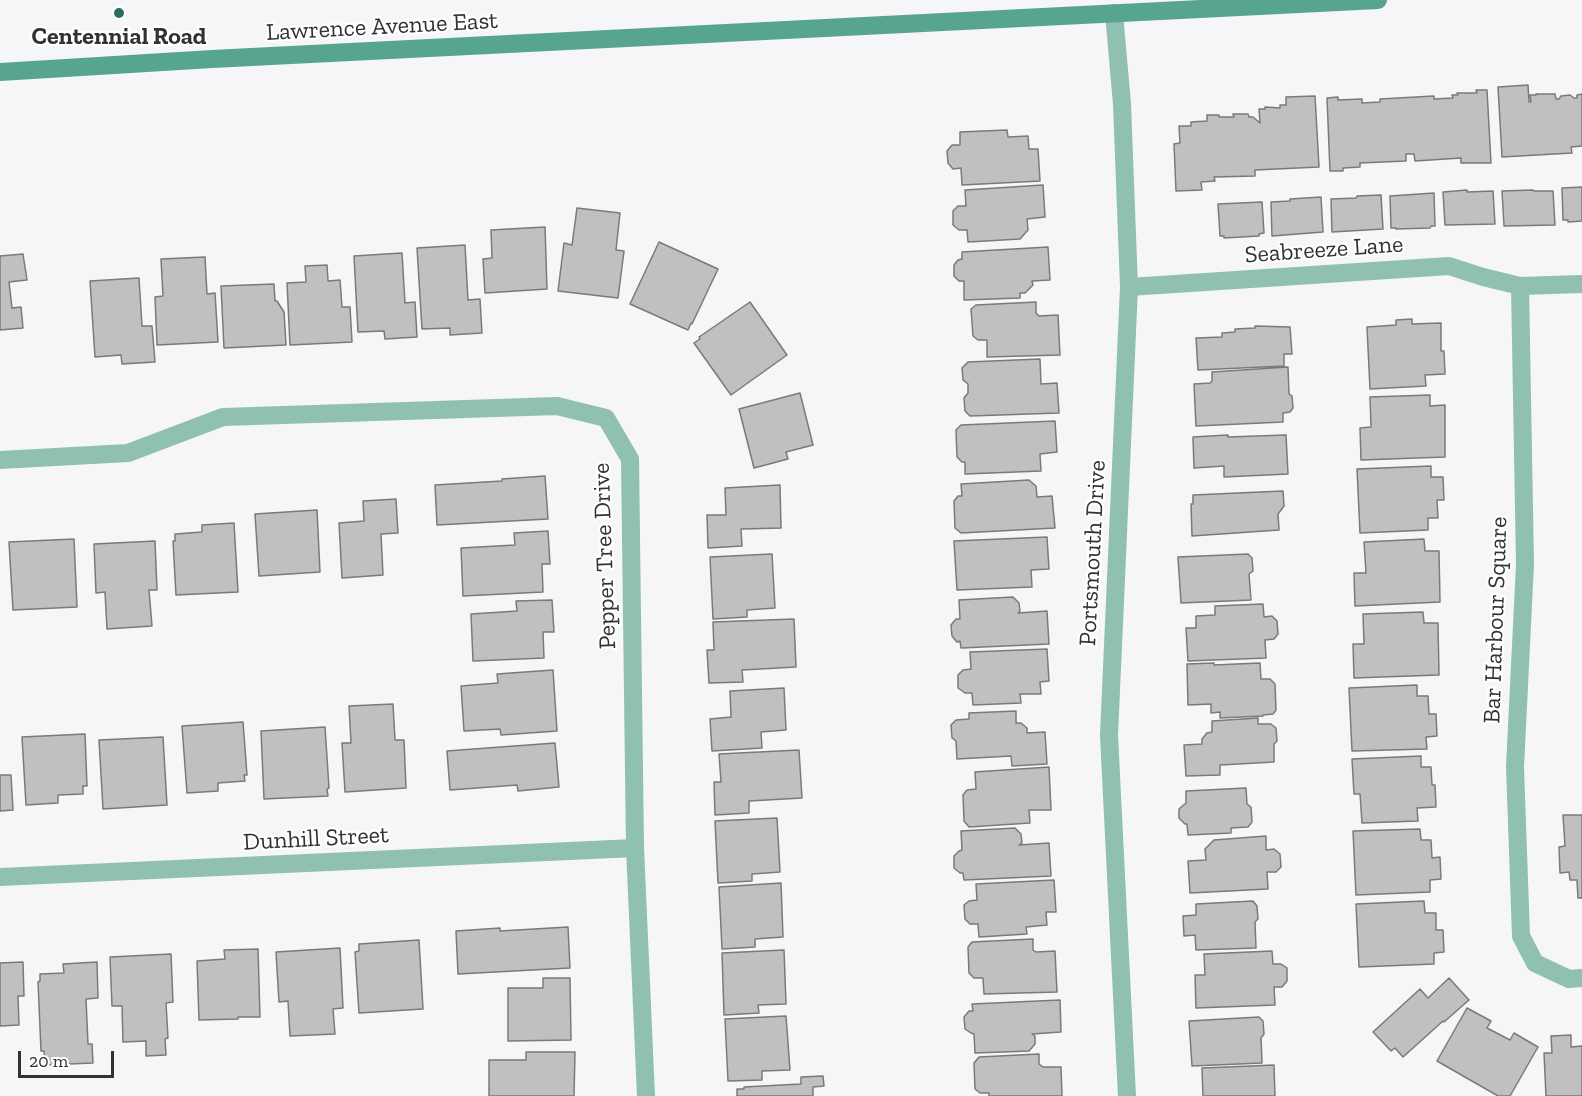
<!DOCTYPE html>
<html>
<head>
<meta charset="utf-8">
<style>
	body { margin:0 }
	#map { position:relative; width:1582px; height:1096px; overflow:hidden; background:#f6f5f8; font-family:"Zilla Slab",serif }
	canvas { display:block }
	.scale { position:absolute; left:18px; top:1051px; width:96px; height:27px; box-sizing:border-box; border:3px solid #333233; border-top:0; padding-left:8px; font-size:18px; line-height:21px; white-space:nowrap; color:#333233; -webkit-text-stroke:4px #fff; paint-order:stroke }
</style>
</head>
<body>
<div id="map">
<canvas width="1582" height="1096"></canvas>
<div class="scale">20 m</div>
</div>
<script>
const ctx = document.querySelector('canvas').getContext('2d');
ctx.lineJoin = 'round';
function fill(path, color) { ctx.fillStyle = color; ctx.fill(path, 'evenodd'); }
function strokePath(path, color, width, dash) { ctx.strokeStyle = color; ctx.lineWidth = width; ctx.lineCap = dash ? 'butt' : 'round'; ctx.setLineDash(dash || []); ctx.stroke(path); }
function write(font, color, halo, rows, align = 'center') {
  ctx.font = font + ' "Zilla Slab",serif'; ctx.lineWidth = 4.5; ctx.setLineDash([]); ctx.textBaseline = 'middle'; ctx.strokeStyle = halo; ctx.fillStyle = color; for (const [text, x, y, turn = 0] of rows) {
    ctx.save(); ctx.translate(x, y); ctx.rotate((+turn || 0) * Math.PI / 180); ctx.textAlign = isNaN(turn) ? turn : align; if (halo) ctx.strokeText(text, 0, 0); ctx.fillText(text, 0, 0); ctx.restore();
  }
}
const building = new Path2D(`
	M 1528,85 L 1529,102 L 1531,102 L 1530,95 L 1536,95 L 1536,94 L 1555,94 L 1556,99 L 1559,99 L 1561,96 L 1570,95 L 1574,98 L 1577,98 L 1577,95 L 1582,94 L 1582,146 L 1571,147 L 1572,153 L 1502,157 L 1498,87 Z
	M 1476,90 L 1487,90 L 1491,163 L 1461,163 L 1461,158 L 1415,161 L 1414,154 L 1406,154 L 1406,161 L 1360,163 L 1360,167 L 1343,168 L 1343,171 L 1330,171 L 1327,98 L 1338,97 L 1338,100 L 1362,99 L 1362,103 L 1380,102 L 1380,99 L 1434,96 L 1434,99 L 1453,98 L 1452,95 L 1458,95 L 1457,93 L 1477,93 Z
	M 1315,96 L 1319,167 L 1255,170 L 1255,176 L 1214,177 L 1215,181 L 1201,182 L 1202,190 L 1176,191 L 1174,144 L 1180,143 L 1179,126 L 1191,126 L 1191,122 L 1207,121 L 1207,115 L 1219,115 L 1219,117 L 1234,117 L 1233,114 L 1248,114 L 1249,117 L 1253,117 L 1260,123 L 1259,109 L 1265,109 L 1265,107 L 1280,108 L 1280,105 L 1286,105 L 1286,97 Z
	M 1007,130 L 1008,137 L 1028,136 L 1029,149 L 1038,149 L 1040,181 L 962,185 L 961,168 L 953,169 L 948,163 L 947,151 L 952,145 L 960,145 L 960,132 Z
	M 1043,185 L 1045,217 L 1027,219 L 1028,230 L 1020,239 L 968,242 L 967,230 L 959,230 L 953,225 L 953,211 L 958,206 L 966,206 L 965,190 Z
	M 1582,187 L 1582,221 L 1568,222 L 1568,220 L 1563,220 L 1562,188 Z
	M 1467,190 L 1467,192 L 1493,191 L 1495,224 L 1445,225 L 1443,192 Z
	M 1533,190 L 1534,191 L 1553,191 L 1555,225 L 1504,226 L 1502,191 Z
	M 1434,193 L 1435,226 L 1431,226 L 1430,228 L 1396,229 L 1396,228 L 1391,228 L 1390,196 Z
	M 1381,195 L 1383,229 L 1332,232 L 1331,199 L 1356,198 L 1357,196 Z
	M 1321,197 L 1323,232 L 1272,236 L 1271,202 L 1290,201 L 1290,199 Z
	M 1262,202 L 1264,233 L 1259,234 L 1259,236 L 1224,238 L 1224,236 L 1220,236 L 1218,204 Z
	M 577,208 L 620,213 L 616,250 L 624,251 L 618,298 L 558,291 L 564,243 L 572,245 Z
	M 545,227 L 547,289 L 485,293 L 483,259 L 492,258 L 491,230 Z
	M 659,242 L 718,269 L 692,324 L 691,323 L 688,330 L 630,304 Z
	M 465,245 L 468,300 L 480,299 L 482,333 L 450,335 L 450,328 L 422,329 L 417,248 Z
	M 1048,247 L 1050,280 L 1032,281 L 1033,285 L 1025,293 L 1020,293 L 1020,298 L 964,300 L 964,281 L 959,281 L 954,276 L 954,265 L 958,260 L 962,259 L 962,252 Z
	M 402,253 L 405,303 L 415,302 L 417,337 L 385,339 L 384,331 L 358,332 L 354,256 Z
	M 23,254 L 27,280 L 9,282 L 12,308 L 21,307 L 23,328 L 0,330 L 0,256 Z
	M 205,257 L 207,294 L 215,293 L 218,342 L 157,345 L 155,297 L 163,296 L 161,259 Z
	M 327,265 L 328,281 L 340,280 L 342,307 L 350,307 L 352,342 L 290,345 L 287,283 L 306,282 L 305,266 Z
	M 139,278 L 142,326 L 152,326 L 155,362 L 122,364 L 121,355 L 95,357 L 90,281 Z
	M 274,284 L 275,301 L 277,301 L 284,312 L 286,345 L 224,348 L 221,286 Z
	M 750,302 L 787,355 L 731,395 L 694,343 L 700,339 L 699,337 Z
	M 1036,302 L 1036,313 L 1039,316 L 1058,315 L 1060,355 L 987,357 L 987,340 L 978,340 L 973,336 L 971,309 L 976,305 Z
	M 1412,319 L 1412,324 L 1441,323 L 1441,351 L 1444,351 L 1445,374 L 1425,375 L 1426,386 L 1370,389 L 1367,327 L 1396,325 L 1396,320 Z
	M 1255,326 L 1290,327 L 1292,354 L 1284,354 L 1284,366 L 1198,370 L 1196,338 L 1222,337 L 1222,333 L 1235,332 L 1235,329 L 1255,328 Z
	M 1040,359 L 1041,384 L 1057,383 L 1059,413 L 970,416 L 965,411 L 964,398 L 968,393 L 968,384 L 963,380 L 962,368 L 968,362 Z
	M 1288,367 L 1289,394 L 1292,396 L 1293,408 L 1290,412 L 1283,413 L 1283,422 L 1196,426 L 1194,384 L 1210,383 L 1212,381 L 1212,372 Z
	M 800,393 L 813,445 L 786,452 L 788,459 L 754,468 L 739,409 Z
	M 1430,395 L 1430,406 L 1445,405 L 1445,457 L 1361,460 L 1360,428 L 1371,427 L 1370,397 Z
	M 1055,421 L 1057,452 L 1040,454 L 1041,471 L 965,474 L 965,462 L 962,462 L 957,457 L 956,430 L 961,425 Z
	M 1228,435 L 1228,437 L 1286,435 L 1288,474 L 1224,477 L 1224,466 L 1194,468 L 1193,437 Z
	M 1431,466 L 1431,477 L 1443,477 L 1444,500 L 1437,500 L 1438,518 L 1428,518 L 1428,530 L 1360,533 L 1357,469 Z
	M 545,476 L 548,519 L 437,525 L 435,485 L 502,481 L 502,479 Z
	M 1029,480 L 1036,486 L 1037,497 L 1052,496 L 1055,528 L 961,533 L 955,528 L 954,501 L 958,496 L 962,496 L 961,484 Z
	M 780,485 L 781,528 L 741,529 L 742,546 L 708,548 L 707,515 L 726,515 L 725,488 Z
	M 1283,491 L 1284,506 L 1278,514 L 1279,530 L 1192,536 L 1191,504 L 1193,504 L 1193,495 Z
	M 396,499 L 398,533 L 381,534 L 383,575 L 342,578 L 339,523 L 364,521 L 363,501 Z
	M 317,510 L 320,572 L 259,576 L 255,514 Z
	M 234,523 L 238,592 L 176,595 L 173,541 L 175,541 L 175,534 L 202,532 L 202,525 Z
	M 548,531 L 550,564 L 542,564 L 543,592 L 463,596 L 461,548 L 515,545 L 514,533 Z
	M 1047,537 L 1049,569 L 1031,570 L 1032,587 L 957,590 L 954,541 Z
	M 74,539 L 77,607 L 13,610 L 9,542 Z
	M 1424,539 L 1425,551 L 1439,551 L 1440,602 L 1355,606 L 1354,573 L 1366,573 L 1364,542 Z
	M 155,541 L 157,590 L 149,590 L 152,626 L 107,629 L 105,592 L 96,593 L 94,544 Z
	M 772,554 L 775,608 L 747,610 L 747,617 L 713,619 L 710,557 Z
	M 1248,554 L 1252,558 L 1253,571 L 1249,574 L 1251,600 L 1181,603 L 1178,557 Z
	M 1013,597 L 1019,603 L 1020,611 L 1018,613 L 1047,611 L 1049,644 L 961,648 L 960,641 L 957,642 L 952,636 L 951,625 L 956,619 L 960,619 L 959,600 Z
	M 552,600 L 554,632 L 543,632 L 544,658 L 473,661 L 471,614 L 517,611 L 516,601 Z
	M 1263,604 L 1264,617 L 1272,616 L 1277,621 L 1278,634 L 1274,639 L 1265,640 L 1266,658 L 1188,661 L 1186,628 L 1196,628 L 1196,616 L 1215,615 L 1215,606 Z
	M 1423,612 L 1424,623 L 1438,623 L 1439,675 L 1354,678 L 1353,644 L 1364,644 L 1363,614 Z
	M 794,619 L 796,667 L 742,670 L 743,682 L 709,683 L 707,650 L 714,650 L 713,622 Z
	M 1047,649 L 1049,681 L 1040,682 L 1041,694 L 1020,694 L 1021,703 L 973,705 L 972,693 L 965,693 L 958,688 L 958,675 L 963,670 L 971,669 L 970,652 Z
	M 1214,663 L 1214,665 L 1260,663 L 1261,679 L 1270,679 L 1275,684 L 1276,710 L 1273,714 L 1263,715 L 1263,716 L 1220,718 L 1220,712 L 1211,713 L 1211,704 L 1188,705 L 1187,664 Z
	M 553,670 L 557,731 L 501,735 L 500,729 L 464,731 L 461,686 L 498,683 L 497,674 Z
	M 1417,685 L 1417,696 L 1428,696 L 1429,714 L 1436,714 L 1437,736 L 1426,737 L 1427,749 L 1352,751 L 1349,688 Z
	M 784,688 L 786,730 L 761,732 L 762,748 L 712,751 L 710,719 L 731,717 L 730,691 Z
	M 393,704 L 395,740 L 404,740 L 406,788 L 345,792 L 342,743 L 351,743 L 349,706 Z
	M 1016,711 L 1016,723 L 1021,723 L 1027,728 L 1027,733 L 1045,732 L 1047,764 L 1012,766 L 1011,756 L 957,759 L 956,741 L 952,738 L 951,725 L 956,720 L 969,719 L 969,713 Z
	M 1258,718 L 1258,724 L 1271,724 L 1276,728 L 1277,741 L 1274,744 L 1274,762 L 1220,765 L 1220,775 L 1186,776 L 1184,745 L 1202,744 L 1202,739 L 1207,733 L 1212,732 L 1212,721 Z
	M 243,722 L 247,775 L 244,775 L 245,781 L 218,783 L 218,791 L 187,793 L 182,726 Z
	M 325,727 L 329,788 L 327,789 L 328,796 L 264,799 L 261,731 Z
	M 85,734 L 87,786 L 83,786 L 83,794 L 58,795 L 58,803 L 26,805 L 22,737 Z
	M 163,737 L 167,805 L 103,809 L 99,740 Z
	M 555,743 L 559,787 L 518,791 L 517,785 L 450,790 L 447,751 Z
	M 799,750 L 802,798 L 749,801 L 749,813 L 715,815 L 714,782 L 721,782 L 719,754 Z
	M 1421,756 L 1421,767 L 1431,767 L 1432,785 L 1435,785 L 1436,807 L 1417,808 L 1418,821 L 1362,823 L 1360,794 L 1354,794 L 1352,759 Z
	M 1049,767 L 1051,810 L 1029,810 L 1030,823 L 969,827 L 964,821 L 963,795 L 967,790 L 976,789 L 975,772 Z
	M 0,775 L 11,775 L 13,810 L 0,811 Z
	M 1246,788 L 1247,804 L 1251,807 L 1252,822 L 1248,827 L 1231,828 L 1231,833 L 1188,835 L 1187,824 L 1185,824 L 1179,818 L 1179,809 L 1186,803 L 1186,791 Z
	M 1563,815 L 1582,815 L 1582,898 L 1578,898 L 1577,880 L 1570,880 L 1569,872 L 1560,873 L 1559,847 L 1565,846 Z
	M 777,818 L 780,872 L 752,874 L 752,881 L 718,883 L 715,821 Z
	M 1015,828 L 1021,834 L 1022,843 L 1019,845 L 1049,843 L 1051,876 L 964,880 L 963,873 L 960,873 L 954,868 L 954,856 L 959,851 L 962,850 L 961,831 Z
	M 1420,829 L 1421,840 L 1431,840 L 1432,858 L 1440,857 L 1441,879 L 1430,880 L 1430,892 L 1356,895 L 1353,831 Z
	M 1266,836 L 1266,850 L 1274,849 L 1280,854 L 1281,867 L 1276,872 L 1267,872 L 1268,889 L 1190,893 L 1188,861 L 1206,860 L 1205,849 L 1214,840 Z
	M 1054,880 L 1056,912 L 1046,912 L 1047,925 L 1026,927 L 1027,934 L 979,937 L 978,924 L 970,924 L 965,919 L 964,905 L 969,901 L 977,900 L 976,884 Z
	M 781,883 L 783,937 L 755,939 L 755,947 L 722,949 L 719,887 Z
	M 1253,901 L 1257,906 L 1258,919 L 1255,922 L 1256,948 L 1196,950 L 1195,935 L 1184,936 L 1183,916 L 1196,915 L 1196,904 Z
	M 1424,901 L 1425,913 L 1436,913 L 1436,930 L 1443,930 L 1444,952 L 1434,953 L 1434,964 L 1359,967 L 1356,904 Z
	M 568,927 L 570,968 L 458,974 L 456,931 L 500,928 L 500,931 Z
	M 1033,939 L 1033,950 L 1036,952 L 1055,951 L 1057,992 L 984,994 L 983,978 L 974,978 L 969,973 L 968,947 L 972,942 Z
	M 419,940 L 423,1009 L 359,1013 L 355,952 L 359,951 L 359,944 Z
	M 340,948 L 343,1008 L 333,1009 L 335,1034 L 290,1036 L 288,1001 L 279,1002 L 276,952 Z
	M 258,949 L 260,1017 L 238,1017 L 238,1019 L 199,1020 L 197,961 L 225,959 L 224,950 Z
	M 784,950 L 786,1004 L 758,1005 L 759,1013 L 724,1015 L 722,953 Z
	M 1272,951 L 1273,964 L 1281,964 L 1287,968 L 1287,981 L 1282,987 L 1274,987 L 1275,1005 L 1196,1008 L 1195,975 L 1205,975 L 1204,954 Z
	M 171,954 L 173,1002 L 166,1003 L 168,1038 L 165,1039 L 166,1055 L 146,1056 L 146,1041 L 123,1042 L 122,1006 L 112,1006 L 110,957 Z
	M 23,962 L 24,996 L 18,996 L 19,1025 L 0,1026 L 0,963 Z
	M 97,962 L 98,998 L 86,999 L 88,1044 L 92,1044 L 93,1063 L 45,1065 L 44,1051 L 41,1051 L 38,982 L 40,981 L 40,974 L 64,973 L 63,964 Z
	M 543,978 L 570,978 L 571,1040 L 508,1041 L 508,988 L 543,988 Z
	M 1449,978 L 1469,1000 L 1444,1022 L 1443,1021 L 1403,1057 L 1395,1048 L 1391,1051 L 1373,1032 L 1420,989 L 1428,998 Z
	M 1060,1000 L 1061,1032 L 1032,1034 L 1035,1036 L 1035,1044 L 1029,1051 L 975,1053 L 974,1034 L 971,1033 L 965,1029 L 964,1017 L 969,1011 L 973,1011 L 972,1004 Z
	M 1467,1008 L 1491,1021 L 1487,1028 L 1510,1040 L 1514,1033 L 1538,1047 L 1510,1096 L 1498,1096 L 1437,1061 Z
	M 786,1016 L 790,1070 L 762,1071 L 762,1080 L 728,1081 L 725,1019 Z
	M 1259,1017 L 1263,1021 L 1264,1034 L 1261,1038 L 1262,1063 L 1192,1066 L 1189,1021 Z
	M 1571,1035 L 1571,1047 L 1582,1046 L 1582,1096 L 1546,1096 L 1544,1053 L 1552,1053 L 1551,1036 Z
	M 526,1052 L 575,1052 L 574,1096 L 489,1096 L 489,1060 L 526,1060 Z
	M 1039,1054 L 1039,1064 L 1043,1067 L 1061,1067 L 1062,1096 L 989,1096 L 989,1093 L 980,1093 L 975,1089 L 974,1063 L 979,1057 Z
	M 1274,1065 L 1275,1096 L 1203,1096 L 1202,1068 Z
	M 823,1076 L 824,1086 L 813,1087 L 813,1096 L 737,1096 L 737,1089 L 744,1089 L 744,1087 L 801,1084 L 801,1077 Z`);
fill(building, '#c0bfc2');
strokePath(building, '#7a797b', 1.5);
strokePath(new Path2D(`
	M 1114,13 L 1122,104 L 1129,287 L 1109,735 L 1127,1096
	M 1582,284 L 1520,286 L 1525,564 L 1515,767 L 1521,936 L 1535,963 L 1569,979 L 1582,978
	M 1129,287 L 1449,266 L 1483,277 L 1520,286
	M 0,460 L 128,453 L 223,417 L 557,406 L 606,418 L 630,459 L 635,848 L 646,1096
	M 0,877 L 635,848`), '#8fc0b2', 18);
strokePath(new Path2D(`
	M 0,72 L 212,59 L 1378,0`), '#57a591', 18);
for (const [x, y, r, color] of [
	[119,13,6,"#2c6e5e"]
]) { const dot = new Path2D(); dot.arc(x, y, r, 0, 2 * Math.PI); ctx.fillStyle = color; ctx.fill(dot); strokePath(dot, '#fff', 2); }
write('24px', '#333233', '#fff', [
	["Lawrence Avenue East",382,27,-3],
	["Seabreeze Lane",1324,250,-4],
	["Portsmouth Drive",1093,553,-87],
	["Pepper Tree Drive",605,556,-92],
	["Bar Harbour Square",1496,620,-88],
	["Dunhill Street",316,839,-3]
]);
write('bold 24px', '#333233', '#fff', [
	["Centennial Road",119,37]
]);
</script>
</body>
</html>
